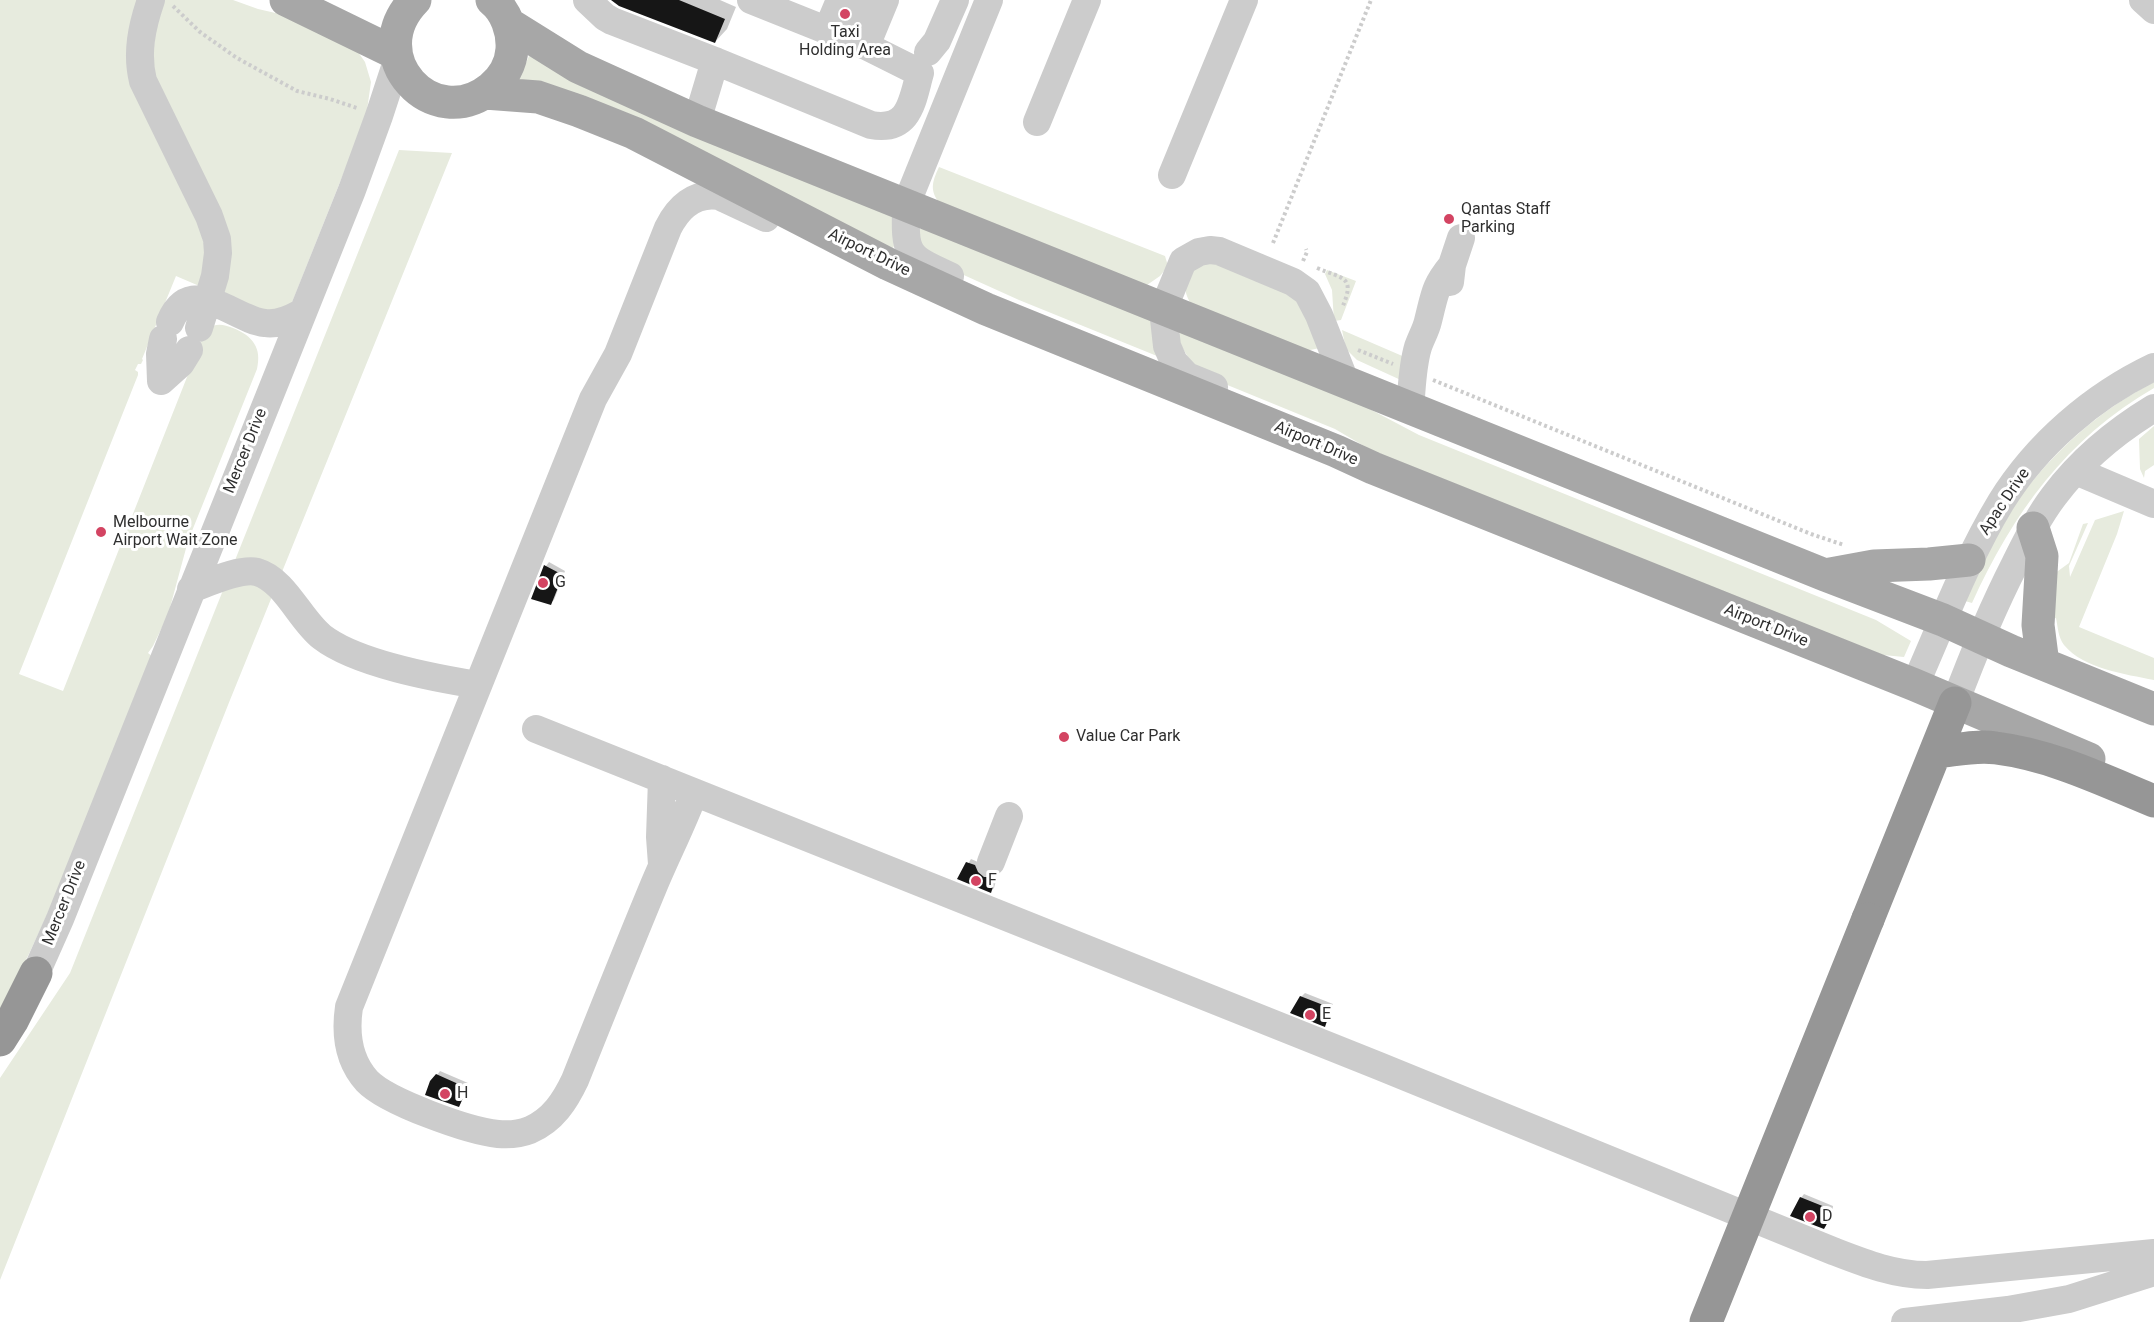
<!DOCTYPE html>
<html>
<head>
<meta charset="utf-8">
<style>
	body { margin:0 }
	canvas { display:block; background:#fff }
</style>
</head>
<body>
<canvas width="2154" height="1322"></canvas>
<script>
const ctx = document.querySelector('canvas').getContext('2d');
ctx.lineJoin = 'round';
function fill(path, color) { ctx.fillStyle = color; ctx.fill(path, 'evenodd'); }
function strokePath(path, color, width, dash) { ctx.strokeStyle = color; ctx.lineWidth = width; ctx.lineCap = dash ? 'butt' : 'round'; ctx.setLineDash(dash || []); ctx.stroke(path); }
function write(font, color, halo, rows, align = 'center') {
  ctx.font = font + ' Roboto,sans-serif'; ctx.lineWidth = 6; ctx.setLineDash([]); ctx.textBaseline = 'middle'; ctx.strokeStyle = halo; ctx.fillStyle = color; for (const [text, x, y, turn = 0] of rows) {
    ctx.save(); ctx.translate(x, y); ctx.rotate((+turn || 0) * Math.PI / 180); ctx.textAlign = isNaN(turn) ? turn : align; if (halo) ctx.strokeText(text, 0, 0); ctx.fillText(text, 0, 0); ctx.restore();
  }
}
fill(new Path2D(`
	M 0,0 L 144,0 L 138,19 L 207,239 L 204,288 L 176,276 L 142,359 L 143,360 L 141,364 L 138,364 L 135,370 L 138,372 L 138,375 L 19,674 L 63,691 L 206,329 C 216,323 223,324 233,328 C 253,336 262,348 257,369 L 188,541 L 168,615 L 153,646 L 148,653 L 153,657 C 105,777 59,898 0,1013 Z
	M 159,0 L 233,0 L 258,9 L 293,17 L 358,52 L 365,62 L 371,82 L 366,117 L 291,305 L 262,316 L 218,288 L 151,74 Z
	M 529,56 L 892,213 L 894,246 L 893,248 L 518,81 Z
	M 399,150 L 452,153 L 230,700 L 0,1280 L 0,1078 L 70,973 Z
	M 939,167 L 1165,256 L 1168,266 L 1160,276 L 1147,285 L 941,205 C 929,191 932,182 939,167 Z
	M 926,225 L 1151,317 L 1157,356 L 1019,300 L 935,262 L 923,255 L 916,232 Z
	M 1211,262 L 1297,295 L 1320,348 L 1300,352 L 1192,306 C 1183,290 1184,287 1191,270 Z
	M 1327,270 L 1356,281 L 1341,320 L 1334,321 L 1332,290 L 1325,274 Z
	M 1186,330 L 1345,396 L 1419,435 L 1876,620 L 1911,641 L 1904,657 L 1883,655 L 1381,456 L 1335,429 L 1198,373 L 1175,336 Z
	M 1342,330 L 1407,358 L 1403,381 L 1357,360 L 1346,349 Z
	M 2154,382 L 2154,388 C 2067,438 2013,513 1972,603 L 1965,601 C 1979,572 1992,542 2008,514 C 2016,501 2026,489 2036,477 C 2070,437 2108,406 2154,382 Z
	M 2154,426 L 2154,465 L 2145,471 L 2144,478 L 2140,469 L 2139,439 Z
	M 2124,511 L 2117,534 L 2079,627 L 2154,658 L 2154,680 C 2125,674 2084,669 2064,645 C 2058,637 2058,628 2056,618 L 2046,620 L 2047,579 L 2069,563 L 2083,524 L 2088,523 L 2069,566 L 2070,577 L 2095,520 Z`), '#e7ebde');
fill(new Path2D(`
	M 614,0 L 720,0 L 736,7 L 727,29 L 715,42 Z
	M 549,562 L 565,571 L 554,600 L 550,603 L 533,598 L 546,566 Z
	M 971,859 L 978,862 L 988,874 L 998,874 L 994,888 L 991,891 L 959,879 Z
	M 1305,993 L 1333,1004 L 1328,1021 L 1325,1025 L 1301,997 Z
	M 440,1071 L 468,1083 L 466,1093 L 459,1106 L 437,1075 Z
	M 1804,1194 L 1833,1206 L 1832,1215 L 1823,1228 L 1801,1198 Z`), '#0003');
fill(new Path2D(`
	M 611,0 L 679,0 L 725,19 L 715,43 L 619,6 Z
	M 544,565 L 563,575 L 551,605 L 531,599 Z
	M 966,862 L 975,865 L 978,872 L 984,877 L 996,877 L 991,893 L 957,879 Z
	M 1300,996 L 1331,1008 L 1325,1027 L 1290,1013 Z
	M 436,1074 L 465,1087 L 463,1098 L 459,1107 L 425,1095 L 430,1081 Z
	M 1800,1197 L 1830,1209 L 1829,1220 L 1824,1229 L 1790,1216 Z`), '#161616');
strokePath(new Path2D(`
	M 173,6 L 200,32 L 237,58 L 297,91 L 330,99 L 357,108
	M 1273,243 L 1371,0
	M 1303,261 L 1307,252 L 1306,249
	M 1317,268 C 1343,279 1356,276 1342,308
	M 1358,350 L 1393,364
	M 1433,380 L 1811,534 L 1844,545`), '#ccc', 4, [3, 3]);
strokePath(new Path2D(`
	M 151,0 C 142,26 136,53 143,81 L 209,216 L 217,239 L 218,253 L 215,276 L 199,328
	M 587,0 L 605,17 L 612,21 L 715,61 L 871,125 C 910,132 912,101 920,73 L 866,46 L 751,0
	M 2143,0 L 2154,10
	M 827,31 L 840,0
	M 846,38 L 862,0
	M 866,46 L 885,0
	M 928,52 L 937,41 L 955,0
	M 697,121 L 715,61
	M 1037,122 L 1087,0
	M 1172,175 L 1244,0
	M 950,276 C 905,256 905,254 906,205 L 989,0
	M 1450,282 L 1452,265 L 1461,238
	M 170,322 C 191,272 234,320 265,323 C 278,325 290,319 301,313
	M 163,339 L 160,354 L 161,381 L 181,363 L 189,350
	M 1214,387 L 1187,376 L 1174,362 L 1167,346 L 1163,310 L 1183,261 L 1199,252 L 1210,250 L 1219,251 L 1293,282 L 1307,292 L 1319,315 L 1345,381
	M 1410,409 C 1412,388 1412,367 1418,347 C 1421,338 1426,330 1428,321 C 1435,294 1434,287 1452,265
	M 2076,471 L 2154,504
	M 191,589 C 208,583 240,568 257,572 C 285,580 300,620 322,637 C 357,664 435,678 478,685
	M 1915,685 C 1942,624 1966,560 2001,502 C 2037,444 2093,396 2154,367
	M 1955,703 C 1973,655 1992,609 2015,564 C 2027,540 2038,517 2054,496 C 2081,460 2116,431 2154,408
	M 536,729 L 1379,1066 L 1833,1251 C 1864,1263 1894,1275 1927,1275 L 2154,1253
	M 662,779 L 660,837 L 662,864
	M 694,793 C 682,825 667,854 654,885 C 627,950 601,1015 575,1080 C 565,1101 553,1120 530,1130 C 520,1134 509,1135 498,1134 C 469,1131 387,1102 367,1081 C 348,1060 345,1034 349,1007 L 593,399 L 618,354 L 668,228 C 678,208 694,192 719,196 L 766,218
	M 991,862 L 1009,816
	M 36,973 L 60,919 L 352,190 L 379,116 L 397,61
	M 1905,1322 L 2008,1310 L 2069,1299 L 2154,1272`), '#ccc', 28);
strokePath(new Path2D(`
	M 286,0 L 395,53
	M 415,0 C 360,56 433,135 491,88 C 503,78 511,64 512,49 C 513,31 506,11 492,0
	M 509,24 L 578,67 L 697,121 L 1825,575 L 1943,620 L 2011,651 L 2154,709
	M 485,93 L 538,97 L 579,111 L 634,133 L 888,264 L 986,309 L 1336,451 L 1373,468 L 1915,685 L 2089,759
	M 2033,528 L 2042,556 L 2038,625 L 2043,664
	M 1825,575 L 1874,566 L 1929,564 L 1969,560`), '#a7a7a7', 33);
strokePath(new Path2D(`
	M 1936,752 C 1956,750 1976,745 1996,748 C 2052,755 2103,780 2154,801
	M 1868,919 L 1955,703
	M 0,1040 L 12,1021 L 36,973`), '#969696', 33);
strokePath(new Path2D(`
	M 1706,1322 L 1868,919`), '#969696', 33);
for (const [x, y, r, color] of [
	[845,14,6,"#d34462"],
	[1449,219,6,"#d34462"],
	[101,532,6,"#d34462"],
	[543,583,6,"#d34462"],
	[1064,737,6,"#d34462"],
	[976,881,6,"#d34462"],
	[1310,1015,6,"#d34462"],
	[445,1094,6,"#d34462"],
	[1810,1217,6,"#d34462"]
]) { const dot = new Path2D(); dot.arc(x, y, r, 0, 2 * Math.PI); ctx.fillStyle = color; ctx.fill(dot); strokePath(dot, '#fff', 2); }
write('16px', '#2f2f2f', '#fff', [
	["Taxi",845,33,"center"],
	["Holding Area",845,51,"center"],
	["Qantas Staff",1461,210],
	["Parking",1461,228],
	["Melbourne",113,523],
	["Airport Wait Zone",113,541],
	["G",555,583],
	["Value Car Park",1076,737],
	["F",988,881],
	["E",1322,1015],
	["H",457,1094],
	["D",1822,1217]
], 'left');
write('16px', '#2f2f2f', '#fff', [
	["Airport Drive",869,253,26],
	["Airport Drive",1316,444,23],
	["Mercer Drive",246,451,-68],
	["Apac Drive",2005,502,-56],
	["Airport Drive",1766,626,22],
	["Mercer Drive",65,903,-68]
]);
</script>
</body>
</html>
